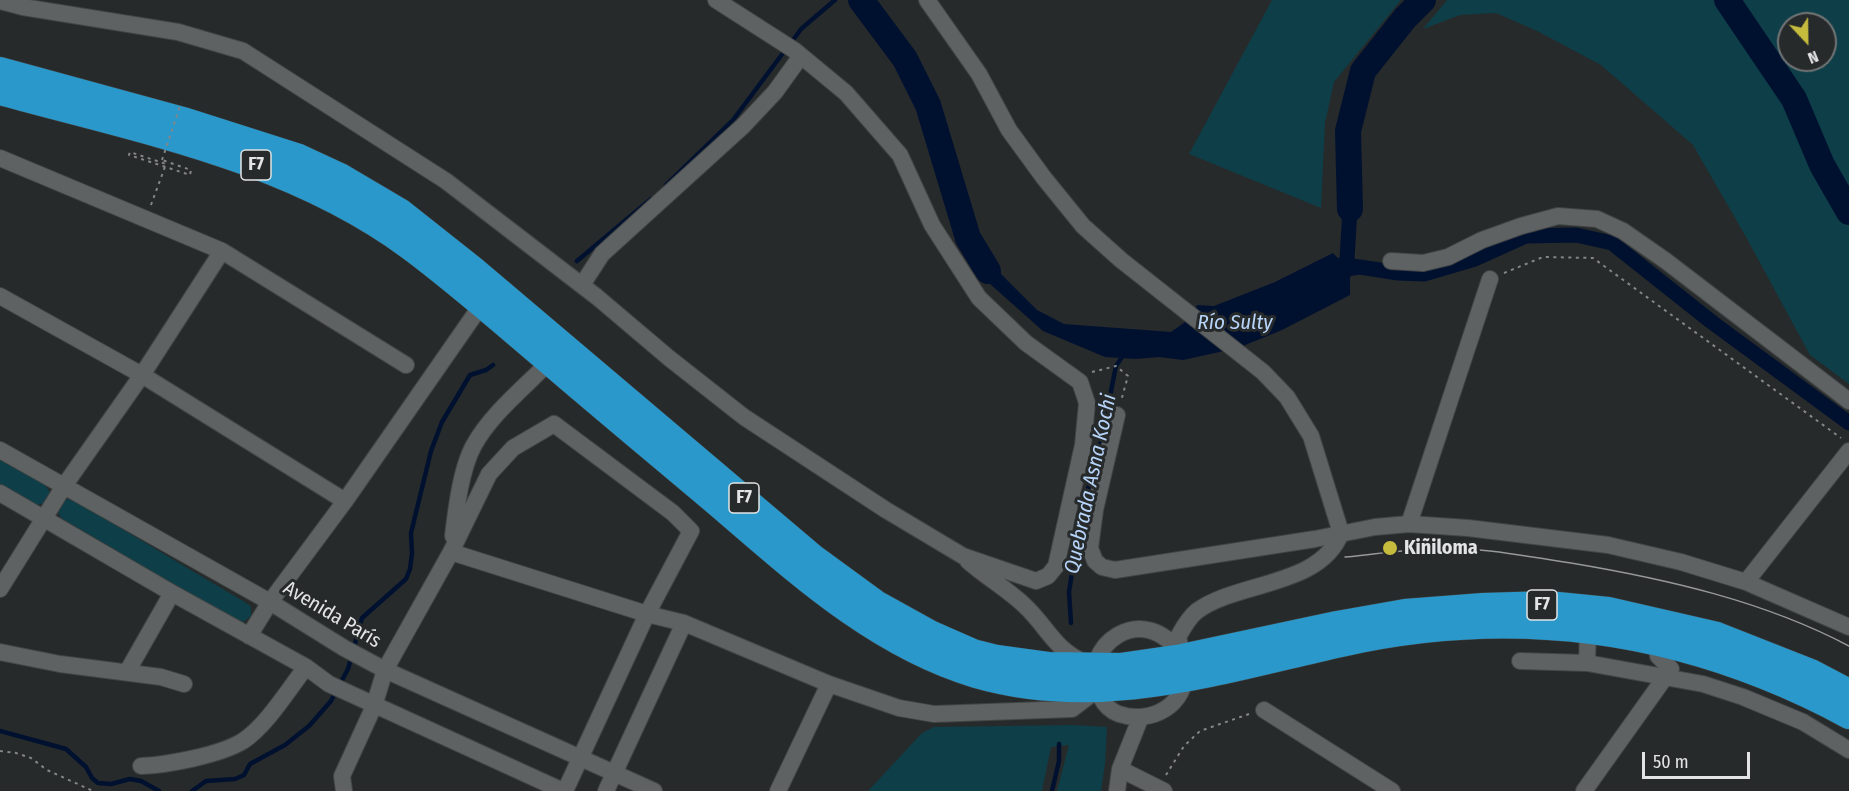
<!DOCTYPE html>
<html>
<head>
<meta charset="utf-8">
<style>
	body { margin:0 }
	#map { position:relative; width:1849px; height:791px; overflow:hidden; background:#272a2b; font-family:"Fira Sans Condensed",sans-serif }
	canvas { display:block }
	.north { position:absolute; left:1777px; top:12px; width:60px; height:60px; box-sizing:border-box; background:#272a2b; border:2px solid #727475; border-radius:50%; rotate:158deg; font-size:16px; font-weight:700; line-height:24px; text-align:center; color:#e2e4e5 }
	.north::after { content:''; display:block; margin:auto; width:21px; height:27px; background:#c5bc3d; clip-path:polygon(50% 0,100% 100%,50% 72%,0 100%) }
	.scale { position:absolute; left:1642px; top:752px; width:108px; height:27px; box-sizing:border-box; border:3px solid #e2e4e5; border-top:0; padding-left:8px; font-size:18px; line-height:21px; white-space:nowrap; color:#e2e4e5; -webkit-text-stroke:4px #272a2b; paint-order:stroke }
</style>
</head>
<body>
<div id="map">
<canvas width="1849" height="791"></canvas>
<div class="north">N</div>
<div class="scale">50 m</div>
</div>
<script>
const ctx = document.querySelector('canvas').getContext('2d');
ctx.lineJoin = 'round';
function fill(path, color) { ctx.fillStyle = color; ctx.fill(path, 'evenodd'); }
function strokePath(path, color, width, dash) { ctx.strokeStyle = color; ctx.lineWidth = width; ctx.lineCap = dash ? 'butt' : 'round'; ctx.setLineDash(dash || []); ctx.stroke(path); }
function write(font, color, halo, rows, align = 'center') {
  ctx.font = font + ' "Fira Sans Condensed",sans-serif'; ctx.lineWidth = 6; ctx.setLineDash([]); ctx.textBaseline = 'middle'; ctx.strokeStyle = halo; ctx.fillStyle = color; for (const [text, x, y, turn = 0] of rows) {
    ctx.save(); ctx.translate(x, y); ctx.rotate((+turn || 0) * Math.PI / 180); ctx.textAlign = isNaN(turn) ? turn : align; if (halo) ctx.strokeText(text, 0, 0); ctx.fillText(text, 0, 0); ctx.restore();
  }
}
fill(new Path2D(`
	M 1272,0 L 1401,0 L 1334,82 L 1325,123 L 1321,208 L 1189,154 Z
	M 1447,0 L 1717,0 L 1786,108 L 1826,193 L 1849,225 L 1849,384 L 1810,355 L 1746,237 L 1693,145 L 1601,65 L 1537,31 L 1496,13 L 1460,15 L 1423,29 Z
	M 1740,0 L 1849,0 L 1849,190 L 1823,142 L 1798,86 ZM 1789,24 L 1825,24 L 1825,60 L 1789,60 Z
	M 0,460 L 45,485 L 51,494 L 47,502 L 38,505 L 34,503 L 0,484 Z
	M 67,499 L 75,501 L 248,604 L 251,607 L 251,616 L 243,622 L 239,623 L 61,518 L 57,510 L 63,501 Z
	M 1073,725 L 1107,727 L 1105,764 L 1101,791 L 1057,791 L 1069,745 L 1051,747 L 1042,791 L 868,791 L 922,733 L 934,727 Z`), '#0e3e47');
fill(new Path2D(`
	M 981,235 L 1001,274 L 1037,310 L 1064,324 L 1171,332 L 1192,317 L 1197,305 L 1214,306 L 1275,282 L 1333,253 L 1338,258 L 1358,259 L 1359,270 L 1352,273 L 1350,278 L 1350,295 L 1282,330 L 1238,348 L 1183,360 L 1159,357 L 1135,359 L 1105,357 L 1043,331 L 990,284 L 962,245 Z`), '#001130');
strokePath(new Path2D(`
	M 793,40 L 801,29 L 835,0
	M 666,185 L 733,120 L 783,53
	M 577,261 L 651,199
	M 1071,623 L 1069,592 L 1082,508 L 1097,461 L 1116,366 L 1124,354
	M 0,731 L 66,749 L 86,767 L 92,778 L 98,783 L 111,784 L 130,779 L 141,781 L 159,791
	M 192,791 L 206,781 L 235,779 L 244,775 L 250,764 L 285,745 L 309,726 L 331,701 L 348,669 L 362,618 L 406,579 L 410,569 L 412,553 L 411,533 L 431,451 L 442,422 L 470,375 L 486,370 L 493,365
	M 1052,791 L 1059,761 L 1059,744`), '#001130', 4.5);
strokePath(new Path2D(`
	M 1347,259 L 1350,209
	M 1346,269 L 1360,267 L 1398,273 L 1424,274 L 1475,259 L 1526,236 L 1576,235 L 1612,243 L 1713,323 L 1849,423`), '#001130', 15);
strokePath(new Path2D(`
	M 861,0 L 905,59 L 928,105 L 968,238 L 988,271
	M 1727,0 L 1794,99 L 1822,165 L 1849,212
	M 1350,209 L 1348,131 L 1363,71 L 1405,18 L 1423,0`), '#001130', 26);
const minor = new Path2D(`
	M 927,0 L 979,74 L 1009,130 L 1044,178 L 1083,226 L 1121,260 L 1263,372 L 1287,397 L 1311,436 L 1341,533 C 1320,587 1238,581 1197,611 C 1189,617 1183,628 1178,637 C 1180,647 1184,658 1185,668 C 1188,705 1151,725 1119,714 C 1110,711 1104,704 1100,696 C 1075,647 1145,596 1182,657
	M 0,1 L 23,7 L 178,32 L 243,51 L 446,181 L 597,297 L 669,358 L 744,417 L 886,510 L 963,556 L 1036,581 L 1048,576 L 1056,566 L 1083,445 L 1087,403 L 1080,382 L 1026,343 L 979,298 L 932,225 L 900,155 L 846,93 L 794,50 L 716,0
	M 0,158 L 222,251 L 406,365
	M 1391,261 L 1423,263 L 1448,257 L 1482,240 L 1521,226 L 1558,216 L 1597,219 L 1623,231 L 1666,261 L 1849,401
	M 582,285 L 602,254 L 743,126 L 775,92 L 801,56
	M 0,296 L 142,375 L 345,501
	M 1117,415 L 1095,510 L 1090,548 L 1095,561 L 1102,567 L 1115,570 L 1315,539 L 1375,527 L 1409,524 L 1468,528 L 1608,545 L 1681,562 L 1746,582 L 1849,627
	M 0,450 L 270,602 L 344,648 L 385,670 L 654,791
	M 0,493 L 172,593 L 306,667 L 329,684 L 563,791
	M 1409,524 L 1490,279
	M 453,536 C 456,510 461,468 474,445 C 491,414 525,387 549,362
	M 451,552 L 647,614 L 684,623 L 829,684 L 899,708 L 934,714 L 1072,709 L 1097,690
	M 968,561 C 986,577 1007,589 1024,605 C 1048,627 1053,649 1086,663
	M 1746,582 L 1849,451
	M 0,589 L 64,486 L 142,375 L 222,251
	M 249,636 L 270,602 L 345,501 L 482,304
	M 0,652 L 60,664 L 161,677 L 184,684
	M 1520,661 L 1587,663 L 1703,684 L 1743,697 L 1803,722 L 1849,750
	M 1587,663 L 1588,629
	M 127,672 L 172,593
	M 1264,710 L 1392,791
	M 141,766 C 168,765 220,755 243,741 C 267,725 288,690 306,667
	M 1120,769 L 1164,791
	M 344,791 L 342,776 L 374,706 L 385,670 L 451,552 L 489,474 L 513,448 L 554,424 L 673,513 L 691,531 L 647,614 L 565,791
	M 606,791 L 684,623
	M 778,791 L 829,684
	M 1117,791 L 1120,769 L 1140,719
	M 1584,791 L 1671,669 L 1658,656 L 1656,641`);
const highway = new Path2D(`
	M 0,70 L 183,120 L 299,157 L 340,176 L 401,212 L 473,269 L 813,557 L 876,603 L 932,634 L 973,652 L 997,658 L 1048,665 L 1120,666 L 1182,657 L 1337,624 L 1405,612 L 1483,606 L 1548,604 L 1608,610 L 1717,635 L 1811,672 L 1849,692
	M 0,92 C 142,131 291,159 411,248 C 458,283 502,322 547,360 C 604,409 662,457 720,506 C 797,572 876,645 976,675 C 1101,711 1219,671 1341,644 C 1520,604 1688,629 1849,716`);
strokePath(minor, '#424545', 18);
strokePath(highway, '#424545', 27);
strokePath(new Path2D(`
	M 151,205 L 166,164 L 130,152 L 129,155 L 190,175 L 191,170 L 162,160
	M 1504,273 L 1543,257 L 1593,258 L 1841,438
	M 1092,372 L 1116,366 L 1128,376 L 1121,401
	M 0,751 L 16,753 L 31,758 L 47,770 L 93,791
	M 1166,775 L 1184,746 L 1200,731 L 1249,714`), '#848687', 2, [3, 4.5]);
strokePath(minor, '#5f6263', 16);
strokePath(highway, '#2a98ca', 26);
strokePath(new Path2D(`
	M 1345,557 C 1385,553 1427,547 1468,549 C 1502,551 1537,558 1571,563 C 1666,579 1764,601 1849,646`), '#969899', 1.5);
strokePath(new Path2D(`
	M 162,160 L 181,103`), '#848687', 2, [3, 4.5]);
for (const [x, y, r, color] of [
	[1390,548,8,"#c5bc3d"]
]) { const dot = new Path2D(); dot.arc(x, y, r, 0, 2 * Math.PI); ctx.fillStyle = color; ctx.fill(dot); strokePath(dot, '#272a2b', 2); }
for (const [x, y, w] of [
	[256,165,30],
	[744,498,30],
	[1542,605,30]
]) { const box = new Path2D(); box.roundRect(x - w / 2, y - 15, w, 30, 4.5); ctx.fillStyle = '#272a2b'; ctx.fill(box); strokePath(box, '#e2e4e5', 1.5); }
write('bold 18px', '#e2e4e5', null, [
	["F7",256,165],
	["F7",744,498],
	["F7",1542,605]
]);
write('bold 20px', '#e2e4e5', '#272a2b', [
	["Kiñiloma",1404,548]
], 'left');
write('20px', '#e2e4e5', '#272a2b', [
	["Avenida París",332,615,31]
]);
write('italic 21px', '#b7d4f9', '#272a2b', [
	["Río Sulty",1235,323],
	["Quebrada Asna Kochi",1091,484,-78]
]);
</script>
</body>
</html>
